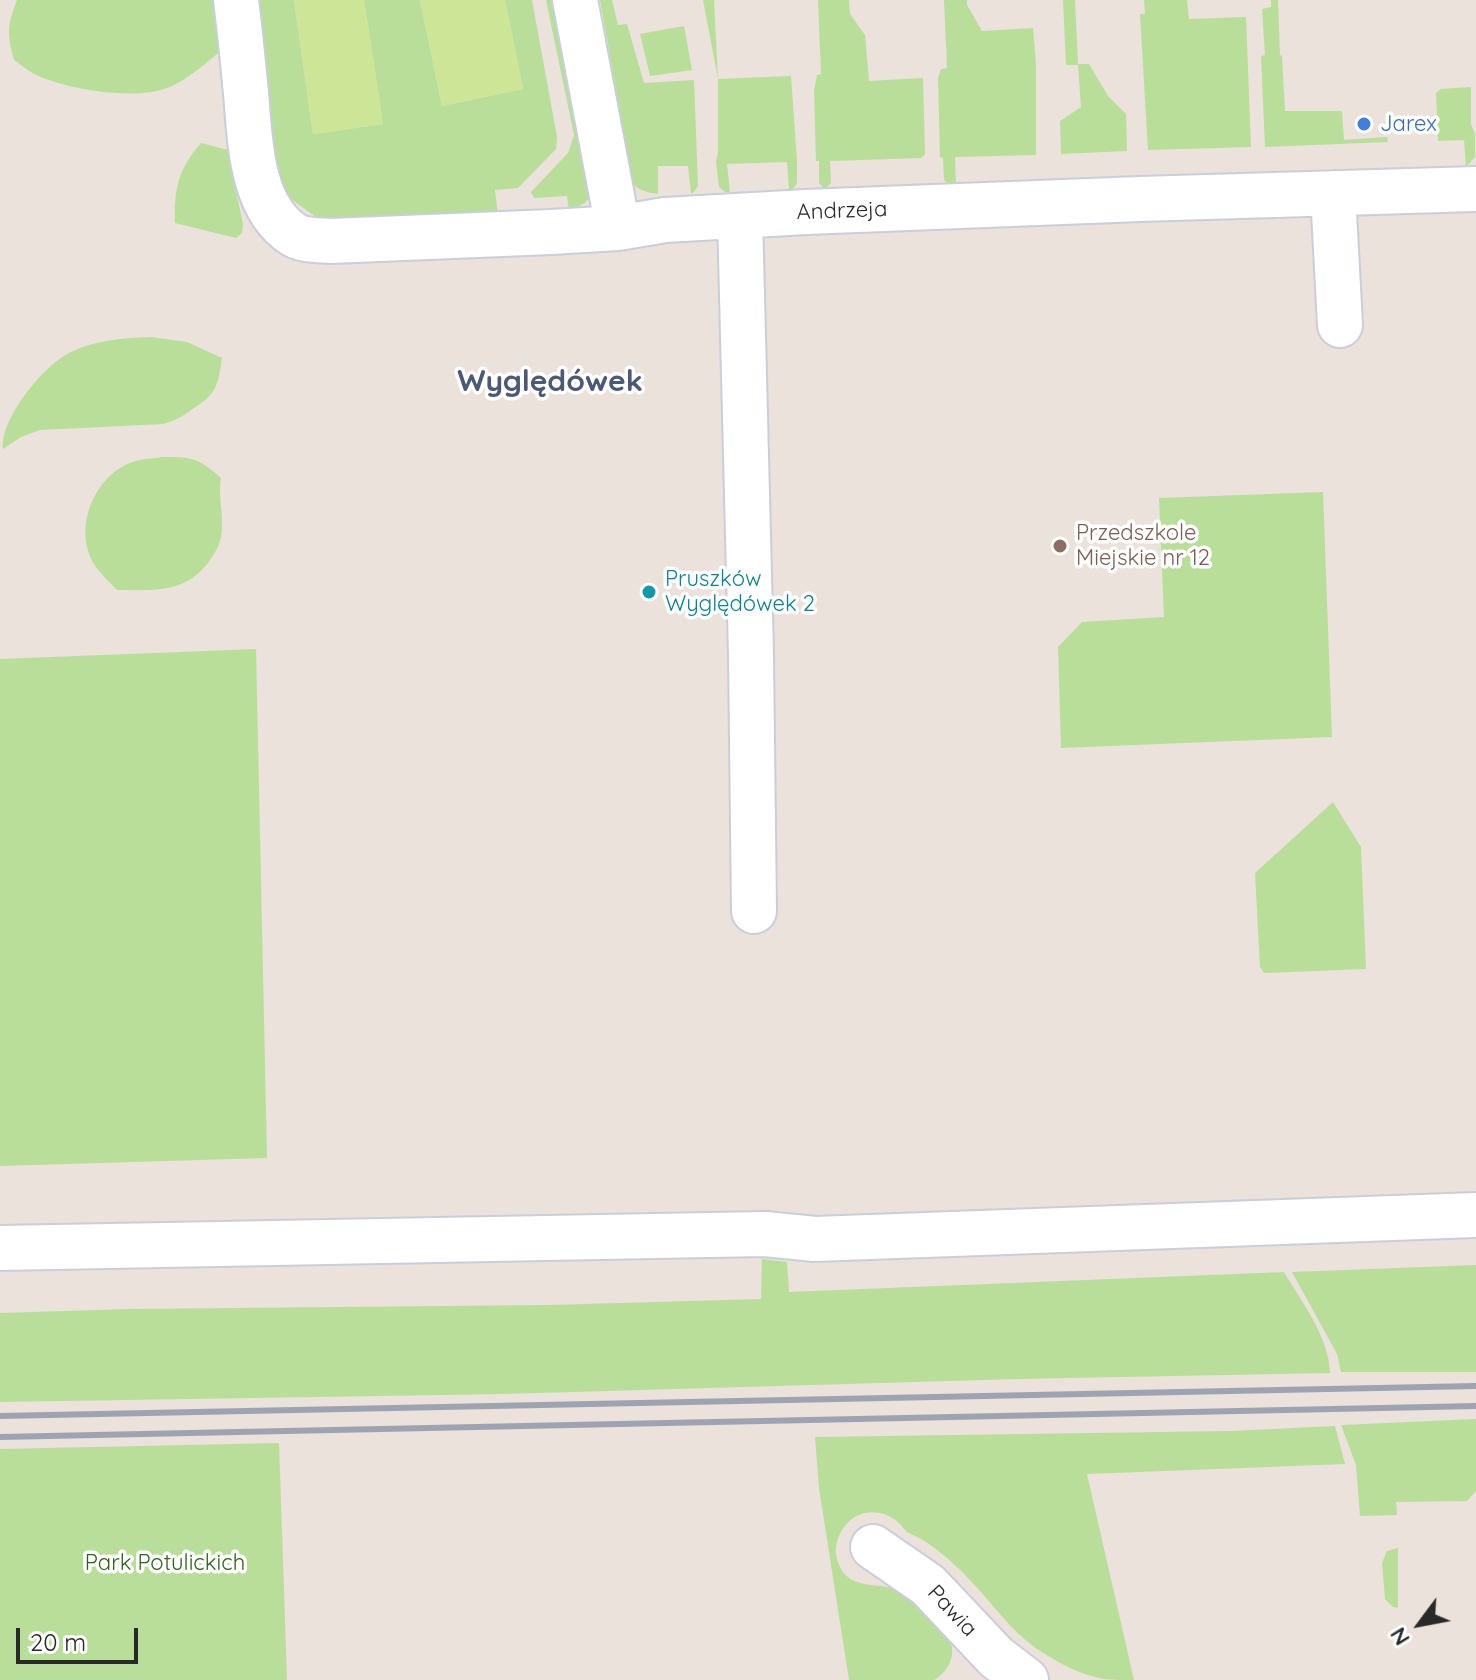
<!DOCTYPE html>
<html>
<head>
<meta charset="utf-8">
<style>
	body { margin:0 }
	#map { position:relative; width:1476px; height:1680px; overflow:hidden; background:#eae2db; font-family:Quicksand,sans-serif }
	canvas { display:block }
	.north { position:absolute; left:1380px; top:1584px; width:80px; height:80px; -webkit-text-stroke:6px #fff; paint-order:stroke; rotate:238deg; font-size:22px; font-weight:700; line-height:32px; text-align:center; color:#292929 }
	.north::after { content:''; display:block; margin:auto; width:28px; height:36px; background:#292929; clip-path:polygon(50% 0,100% 100%,50% 72%,0 100%) }
	.scale { position:absolute; left:16px; top:1628px; width:122px; height:36px; box-sizing:border-box; border:4px solid #292929; border-top:0; padding-left:10px; font-size:24px; line-height:28px; white-space:nowrap; color:#292929; -webkit-text-stroke:6px #fff; paint-order:stroke }
</style>
</head>
<body>
<div id="map">
<canvas width="1476" height="1680"></canvas>
<div class="north">N</div>
<div class="scale">20 m</div>
</div>
<script>
const ctx = document.querySelector('canvas').getContext('2d');
ctx.lineJoin = 'round';
function fill(path, color) { ctx.fillStyle = color; ctx.fill(path, 'evenodd'); }
function strokePath(path, color, width, dash) { ctx.strokeStyle = color; ctx.lineWidth = width; ctx.lineCap = dash ? 'butt' : 'round'; ctx.setLineDash(dash || []); ctx.stroke(path); }
function write(font, color, halo, rows, align = 'center') {
  ctx.font = font + ' Quicksand,sans-serif'; ctx.lineWidth = 7; ctx.setLineDash([]); ctx.textBaseline = 'middle'; ctx.strokeStyle = halo; ctx.fillStyle = color; for (const [text, x, y, turn = 0] of rows) {
    ctx.save(); ctx.translate(x, y); ctx.rotate((+turn || 0) * Math.PI / 180); ctx.textAlign = isNaN(turn) ? turn : align; if (halo) ctx.strokeText(text, 0, 0); ctx.fillText(text, 0, 0); ctx.restore();
  }
}
fill(new Path2D(`
	M 17,0 L 216,0 L 221,51 C 204,64 186,82 164,89 C 131,100 65,89 34,74 C 27,70 20,64 14,60 C 7,33 7,26 17,0 Z
	M 254,0 L 294,0 L 313,134 L 383,124 L 364,0 L 420,0 L 442,106 L 523,89 L 505,0 L 532,0 L 557,137 L 556,149 L 518,188 L 495,190 L 498,216 L 330,222 L 316,217 L 284,194 L 273,168 Z
	M 546,0 L 564,0 L 594,192 L 585,203 L 569,211 L 567,196 L 534,198 L 531,192 L 568,153 L 574,135 Z
	M 600,0 L 612,0 L 618,25 L 627,24 L 644,83 L 694,80 L 698,186 L 693,193 L 691,193 L 688,166 L 658,166 L 658,194 C 632,191 629,181 618,159 L 628,156 Z
	M 703,0 L 714,0 L 718,79 L 791,76 L 797,161 L 797,183 L 792,190 L 789,190 L 787,162 L 727,164 L 730,192 L 725,192 L 719,187 L 716,161 L 718,153 L 718,79 Z
	M 818,0 L 849,0 L 850,14 L 865,35 L 869,81 L 923,78 L 925,154 L 921,158 L 830,161 L 831,183 L 825,189 L 819,183 L 819,161 L 816,161 L 814,91 L 817,75 L 821,74 Z
	M 944,0 L 967,0 L 967,5 L 982,31 L 1033,28 L 1036,65 L 1036,155 L 955,157 L 956,185 L 949,185 L 944,180 L 943,158 L 940,157 L 938,78 L 941,69 L 947,68 Z
	M 1063,0 L 1075,0 L 1078,64 L 1089,64 L 1108,96 L 1126,114 L 1127,151 L 1061,154 L 1060,121 L 1081,107 L 1078,65 L 1066,65 Z
	M 1144,0 L 1187,0 L 1189,19 L 1246,17 L 1251,147 L 1148,150 L 1140,14 L 1145,14 Z
	M 1271,0 L 1278,0 L 1280,55 L 1282,56 L 1285,111 L 1342,111 L 1344,140 L 1387,137 L 1388,142 L 1265,147 L 1261,56 L 1265,55 L 1262,9 L 1271,7 Z
	M 684,26 L 692,70 L 650,76 L 640,34 Z
	M 1471,87 L 1471,124 L 1475,134 L 1475,157 L 1466,167 L 1464,140 L 1438,141 L 1436,93 L 1441,89 Z
	M 201,143 L 232,151 L 236,191 L 243,224 L 242,233 L 236,238 L 175,223 C 174,190 178,169 201,143 Z
	M 151,337 L 187,342 L 222,358 C 218,386 216,395 191,410 C 182,417 174,421 163,424 L 40,430 L 21,437 L 3,449 C 0,418 45,364 71,352 C 95,340 124,338 151,337 Z
	M 161,457 C 192,457 197,457 221,478 C 218,497 223,510 222,528 C 222,538 218,549 212,557 C 188,594 157,590 117,590 C 110,583 102,575 96,567 C 72,532 92,478 130,463 C 139,459 151,459 161,457 Z
	M 1323,492 L 1332,737 L 1061,748 L 1058,647 L 1082,622 L 1164,617 L 1159,498 Z
	M 256,649 L 267,1158 L 0,1166 L 0,659 Z
	M 1333,802 L 1361,847 L 1366,969 L 1264,973 L 1260,967 L 1255,873 Z
	M 762,1259 L 787,1262 L 789,1292 L 1284,1272 C 1302,1302 1329,1337 1330,1373 L 1018,1379 L 504,1394 L 0,1402 L 0,1313 L 129,1309 L 549,1305 L 761,1299 Z
	M 1476,1265 L 1476,1372 L 1341,1372 L 1337,1354 L 1292,1272 Z
	M 1476,1419 L 1476,1491 L 1467,1501 L 1396,1502 L 1397,1515 L 1360,1516 L 1356,1465 L 1341,1425 Z
	M 1335,1426 L 1345,1464 L 1087,1474 L 1134,1680 C 1124,1680 1113,1680 1104,1679 C 1080,1675 1057,1662 1037,1649 C 1010,1630 992,1603 970,1580 C 956,1565 940,1551 923,1540 C 918,1537 912,1535 907,1532 C 903,1528 900,1523 894,1519 C 877,1507 853,1511 842,1530 C 837,1538 834,1549 837,1559 C 848,1597 884,1577 908,1595 C 916,1601 922,1610 929,1617 C 935,1622 941,1628 946,1634 C 959,1650 950,1671 934,1680 L 849,1680 L 819,1488 L 815,1437 L 1231,1431 Z
	M 279,1443 L 287,1680 L 0,1680 L 0,1449 Z
	M 1398,1548 L 1398,1608 L 1393,1607 L 1385,1599 L 1382,1563 L 1387,1551 Z`), '#b9de9a');
fill(new Path2D(`
	M 294,0 L 364,0 L 383,124 L 313,134 Z
	M 420,0 L 505,0 L 523,89 L 442,106 Z`), '#cce596');
const minor = new Path2D(`
	M 236,0 C 240,31 243,62 246,93 C 250,138 250,207 294,235 C 305,241 319,240 331,241 L 551,232 L 618,228 L 665,220 L 806,212 L 1140,199 L 1476,189
	M 575,0 L 618,228
	M 1333,193 L 1340,325
	M 740,216 L 751,655 L 754,911
	M 0,1248 L 765,1234 L 815,1239 L 1476,1215
	M 873,1547 L 928,1585 L 996,1657 L 1026,1680`);
strokePath(minor, '#caceda', 48);
strokePath(minor, '#fff', 44);
strokePath(new Path2D(`
	M 0,1416 L 1476,1386
	M 0,1437 L 1476,1406`), '#9ea3b2', 6);
for (const [x, y, r, color] of [
	[1364,124,8,"#3f7fe0"],
	[1060,546,8,"#8d6e63"],
	[649,592,8,"#0f9aa8"]
]) { const dot = new Path2D(); dot.arc(x, y, r, 0, 2 * Math.PI); ctx.fillStyle = color; ctx.fill(dot); strokePath(dot, '#fff', 3); }
write('22px', '#366cbe', '#fff', [
	["Jarex",1380,124]
], 'left');
write('22px', '#292929', '#fff', [
	["Andrzeja",842,211,-2],
	["Pawia",952,1611,47]
]);
write('22px', '#785e54', '#fff', [
	["Przedszkole",1076,533],
	["Miejskie nr 12",1076,558]
], 'left');
write('22px', '#0d838f', '#fff', [
	["Pruszków",665,579],
	["Wyględówek 2",665,604]
], 'left');
write('22px', '#33611d', '#fff', [
	["Park Potulickich",165,1563]
]);
write('bold 30px', '#4c5877', '#fff', [
	["Wyględówek",550,382]
]);
</script>
</body>
</html>
